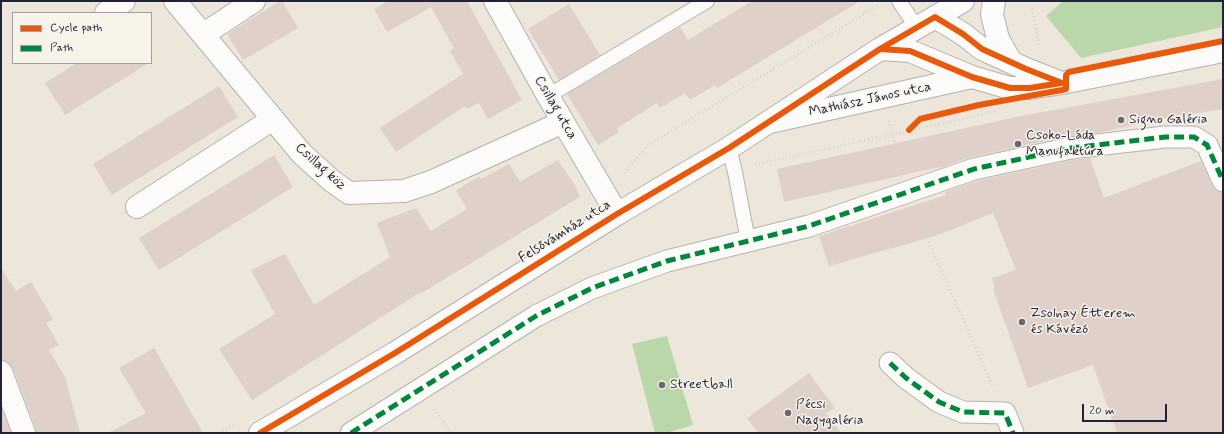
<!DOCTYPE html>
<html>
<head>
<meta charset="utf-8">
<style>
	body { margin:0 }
	#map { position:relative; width:1224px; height:434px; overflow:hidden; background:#ece6db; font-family:Mynerve,sans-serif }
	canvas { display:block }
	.frame { position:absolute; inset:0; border:2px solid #22223b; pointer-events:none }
	.legend { position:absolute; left:12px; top:12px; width:140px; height:52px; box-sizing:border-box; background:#f7f3e8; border:1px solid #a29fa3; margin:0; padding:5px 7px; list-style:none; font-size:12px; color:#22223b }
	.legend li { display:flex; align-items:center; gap:8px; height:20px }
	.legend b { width:20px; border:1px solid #a29fa3 }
	.scale { position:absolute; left:1082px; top:404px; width:85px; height:18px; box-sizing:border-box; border:2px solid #22223b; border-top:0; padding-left:5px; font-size:12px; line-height:14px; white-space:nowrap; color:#22223b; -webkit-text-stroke:3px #f7f3e8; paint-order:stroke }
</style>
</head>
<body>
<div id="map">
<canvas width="1224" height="434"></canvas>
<div class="frame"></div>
<ul class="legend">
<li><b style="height:5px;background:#e8590c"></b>Cycle path</li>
<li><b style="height:5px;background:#00873e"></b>Path</li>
</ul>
<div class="scale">20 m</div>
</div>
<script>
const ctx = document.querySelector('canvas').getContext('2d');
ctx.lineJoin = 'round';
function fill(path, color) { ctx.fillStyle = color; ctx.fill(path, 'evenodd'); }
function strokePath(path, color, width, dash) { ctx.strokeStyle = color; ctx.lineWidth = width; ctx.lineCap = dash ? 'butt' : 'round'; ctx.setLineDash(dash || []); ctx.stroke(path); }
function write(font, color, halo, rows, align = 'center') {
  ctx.font = font + ' Mynerve,sans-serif'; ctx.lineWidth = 3; ctx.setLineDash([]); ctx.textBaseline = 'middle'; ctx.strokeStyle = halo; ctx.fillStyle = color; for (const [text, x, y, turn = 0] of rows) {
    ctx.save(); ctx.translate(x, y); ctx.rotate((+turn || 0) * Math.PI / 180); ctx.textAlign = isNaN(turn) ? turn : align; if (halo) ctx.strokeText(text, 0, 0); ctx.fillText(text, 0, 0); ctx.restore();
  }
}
fill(new Path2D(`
	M 1063,1 L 1223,1 L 1223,27 L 1081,58 L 1046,16 Z
	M 667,336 L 693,425 L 666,433 L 655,433 L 632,344 Z`), '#b9d7a8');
fill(new Path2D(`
	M 280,1 L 282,1 L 298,28 L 243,60 L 227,34 Z
	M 388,1 L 467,1 L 522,100 L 488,119 L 479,103 L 467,109 L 465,106 L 396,152 L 380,128 L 463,74 L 450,51 L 454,48 L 431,7 L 387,32 L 374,9 Z
	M 752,1 L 860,1 L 717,88 L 715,85 L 690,100 L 685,93 L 660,108 L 657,103 L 617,128 L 619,132 L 598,145 L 567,94 L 680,27 L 688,40 Z
	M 569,4 L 600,55 L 559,80 L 528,29 Z
	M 77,63 L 149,63 L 65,115 L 45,83 Z
	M 1223,79 L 1223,109 L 1167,118 L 1097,133 L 1068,136 L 971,157 L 939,168 L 939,167 L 784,202 L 777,169 L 1021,116 Z
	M 219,86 L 238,117 L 112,195 L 93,164 Z
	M 274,155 L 293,187 L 159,270 L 139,238 Z
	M 1090,158 L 1104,198 L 1201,161 L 1212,186 L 1216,191 L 1223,193 L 1223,433 L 1117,433 L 1093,365 L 1028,388 L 993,289 L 995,288 L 992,278 L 1016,270 L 993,213 L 938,235 L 829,266 L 819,236 L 946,195 L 945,192 L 977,181 L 1073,160 Z
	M 558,160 L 576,187 L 580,197 L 420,294 L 419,293 L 252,400 L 219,349 L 275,314 L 251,270 L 285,254 L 314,305 L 390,257 L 377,223 L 416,208 L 431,231 L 467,209 L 456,190 L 480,176 L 481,179 L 509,164 L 520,182 Z
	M 1,268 L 16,291 L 31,282 L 53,319 L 46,323 L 59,345 L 49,350 L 65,377 L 80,433 L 36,433 L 36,429 L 13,368 L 9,362 L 1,360 Z
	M 154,348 L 203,433 L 108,433 L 146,413 L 119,368 Z
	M 809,373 L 835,408 L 826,413 L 841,433 L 758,433 L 747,418 Z
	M 1,407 L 11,433 L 1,433 Z`), '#dfd0ca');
const service = new Path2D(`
	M 899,1 L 917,28
	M 548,96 L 707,1
	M 729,148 L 735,172 L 748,241`);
const pedestrian = new Path2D(`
	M 890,363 L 906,378 L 939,402 L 963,412 L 1005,413 L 1013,433
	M 351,433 L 536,316 L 592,288 L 667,261 L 809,226 L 974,169 L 1071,148 L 1165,137 L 1194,137 L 1207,145 L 1223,181`);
const minor = new Path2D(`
	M 175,1 L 302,154 L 332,181 L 349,193 L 404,191 L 431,182 L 563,122
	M 495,1 L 548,96 L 617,214
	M 106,13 L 124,1
	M 204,34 L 254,1
	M 770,122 L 972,77
	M 137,207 L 273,119
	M 1,372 L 24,433`);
const tertiary = new Path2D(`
	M 994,1 L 992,14 L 998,39 L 1011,62
	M 935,17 L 963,34 L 982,49 L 1026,69 L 1061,83
	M 880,49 L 910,51 L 972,77 L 1010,88 L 1030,88 L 1062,83 L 1223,51
	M 260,433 L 395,353 L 617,214 L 729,148 L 880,49 L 963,1`);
strokePath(service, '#b6b2ad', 16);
strokePath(pedestrian, '#b6b2ad', 23);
strokePath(minor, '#b6b2ad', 24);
strokePath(tertiary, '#b6b2ad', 24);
strokePath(new Path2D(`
	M 1035,1 L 1032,8 L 1039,46
	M 889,121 L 895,143
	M 755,165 L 775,160 L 994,112
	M 624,173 L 648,145 L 879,5
	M 917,216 L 993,387
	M 434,409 L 451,433
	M 219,433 L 236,423`), '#d4d3d2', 2.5, [1, 3]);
strokePath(service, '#fcfbfa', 14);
strokePath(pedestrian, '#fcfbfa', 21);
strokePath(minor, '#fcfbfa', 22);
strokePath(tertiary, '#fcfbfa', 22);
strokePath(new Path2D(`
	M 890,363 L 906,378 L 939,402 L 963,412 L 1005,413 L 1013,433
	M 351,433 L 536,316 L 592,288 L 667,261 L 809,226 L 974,169 L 1071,148 L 1165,137 L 1194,137 L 1207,145 L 1223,181`), '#00873e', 5, [10, 5]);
strokePath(new Path2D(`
	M 880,49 L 910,51 L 972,77 L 1010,88 L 1030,88 L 1061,83
	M 909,130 L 920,119 L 979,105 L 1062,90 L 1066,89 L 1066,75 L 1069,72 L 1223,41
	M 260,433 L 395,353 L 617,214 L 729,148 L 880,49 L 935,17 L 963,34 L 982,49 L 1026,69 L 1062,83`), '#e8590c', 6);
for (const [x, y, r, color] of [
	[1121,120,4,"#696773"],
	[1018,144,4,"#696773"],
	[1022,322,4,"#696773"],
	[662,385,4,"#696773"],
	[788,413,4,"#696773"]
]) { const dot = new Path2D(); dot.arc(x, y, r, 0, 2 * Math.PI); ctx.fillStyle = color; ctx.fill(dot); strokePath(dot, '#f7f3e8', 1.5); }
write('14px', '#22223b', '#f7f3e8', [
	["Mathiász János utca",870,100,-12],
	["Csillag utca",555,108,60],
	["Csillag köz",320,167,42],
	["Felsővámház utca",565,232,-32]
]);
write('14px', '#22223b', '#f7f3e8', [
	["Signo Galéria",1129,120],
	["Csoko-Láda",1026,136],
	["Manufaktúra",1026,152],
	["Zsolnay Étterem",1030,314],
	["és Kávézó",1030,330],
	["Streetball",670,385],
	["Pécsi",796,405],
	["Nagygaléria",796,421]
], 'left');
</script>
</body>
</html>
